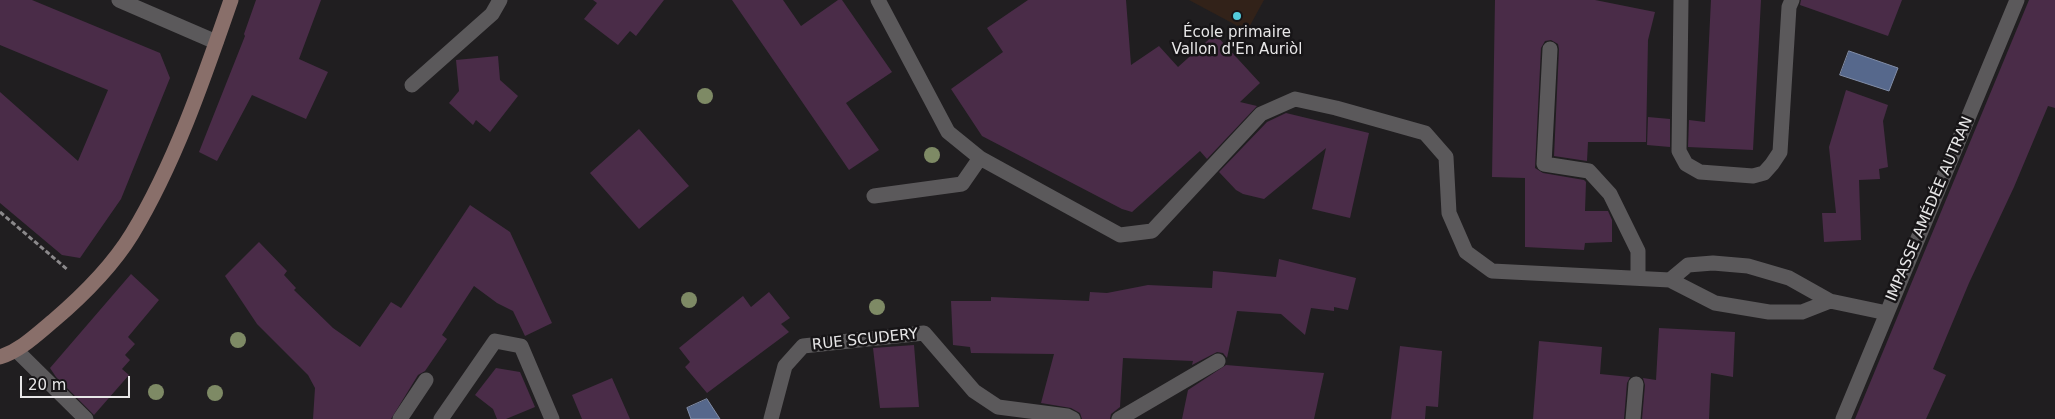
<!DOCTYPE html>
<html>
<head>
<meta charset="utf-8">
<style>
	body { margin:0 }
	#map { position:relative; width:2055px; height:419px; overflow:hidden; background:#201e20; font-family:"DejaVu Sans",sans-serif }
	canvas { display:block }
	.scale { position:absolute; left:20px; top:376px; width:110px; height:22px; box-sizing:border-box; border:2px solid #e8e7e8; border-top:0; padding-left:6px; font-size:15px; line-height:18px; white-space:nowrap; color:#e8e7e8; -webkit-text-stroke:4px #171517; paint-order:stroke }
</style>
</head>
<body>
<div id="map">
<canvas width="2055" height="419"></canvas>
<div class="scale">20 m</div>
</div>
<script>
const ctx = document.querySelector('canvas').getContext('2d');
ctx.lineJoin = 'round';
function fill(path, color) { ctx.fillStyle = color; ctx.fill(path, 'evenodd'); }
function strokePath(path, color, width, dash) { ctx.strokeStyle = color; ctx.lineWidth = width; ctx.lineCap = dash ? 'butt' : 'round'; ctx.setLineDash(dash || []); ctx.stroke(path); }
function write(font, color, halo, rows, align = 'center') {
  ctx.font = font + ' "DejaVu Sans",sans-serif'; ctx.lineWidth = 5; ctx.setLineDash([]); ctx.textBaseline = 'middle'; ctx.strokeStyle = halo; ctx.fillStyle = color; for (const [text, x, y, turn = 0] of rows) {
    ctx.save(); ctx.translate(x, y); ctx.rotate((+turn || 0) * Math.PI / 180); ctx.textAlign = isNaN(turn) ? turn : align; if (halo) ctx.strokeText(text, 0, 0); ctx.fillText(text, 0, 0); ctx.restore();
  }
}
fill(new Path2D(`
	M 1189,0 L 1264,0 L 1247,31 Z`), '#322219');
const water = new Path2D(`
	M 1849,51 L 1898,68 L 1889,91 L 1840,75 Z
	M 707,399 L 720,419 L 691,419 L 687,408 Z`);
fill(water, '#56688c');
strokePath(water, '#828ea8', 1);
fill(new Path2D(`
	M 0,0 L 32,0 L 160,53 L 170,78 L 121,199 L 80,258 L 62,255 L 0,203 L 0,92 L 78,161 L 108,90 L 0,45 Z
	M 256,0 L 321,0 L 299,59 L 328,72 L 306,119 L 252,95 L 217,161 L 199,152 L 245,36 L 244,34 Z
	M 593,0 L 664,0 L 636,36 L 630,31 L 618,45 L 584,19 L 597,3 Z
	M 732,0 L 783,0 L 801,26 L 838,0 L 842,0 L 892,72 L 846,103 L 879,150 L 849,170 Z
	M 1028,0 L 1126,0 L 1131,65 L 1159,46 L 1178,67 L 1215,34 L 1260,83 L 1240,102 L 1257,106 L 1207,159 L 1200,151 L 1132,212 L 1122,209 L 982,136 L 951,89 L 1003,52 L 987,28 Z
	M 1495,0 L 1595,0 L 1655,12 L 1648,40 L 1646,142 L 1588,142 L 1587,161 L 1554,156 L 1559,49 L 1558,44 L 1551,40 L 1545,41 L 1541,48 L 1535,168 L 1543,173 L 1584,180 L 1586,182 L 1585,211 L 1608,211 L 1612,220 L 1612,242 L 1585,243 L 1584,250 L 1525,247 L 1525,178 L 1492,177 Z
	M 1711,0 L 1761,0 L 1753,150 L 1688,147 L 1689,120 L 1705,122 Z
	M 1801,0 L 1902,0 L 1888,36 L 1800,5 Z
	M 2029,0 L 2055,0 L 2055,108 L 2048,106 L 2014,187 L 1969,283 L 1933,369 L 1946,375 L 1926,419 L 1855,419 Z
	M 498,56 L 500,80 L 518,96 L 490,132 L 476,120 L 473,125 L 449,103 L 459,91 L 456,60 Z
	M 1846,90 L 1888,105 L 1883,121 L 1888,167 L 1879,169 L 1880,179 L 1859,180 L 1861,240 L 1824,242 L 1822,213 L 1836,213 L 1829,147 Z
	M 1286,113 L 1369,133 L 1350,218 L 1312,209 L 1326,148 L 1264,199 L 1243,194 L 1236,190 L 1219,172 L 1267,122 Z
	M 1648,117 L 1670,119 L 1670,147 L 1647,145 Z
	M 639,129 L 689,186 L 639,229 L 590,173 Z
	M 470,205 L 510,232 L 552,323 L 525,336 L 513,311 L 497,303 L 474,286 L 442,335 L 447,339 L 425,371 L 418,375 L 391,419 L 313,419 L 315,388 L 308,375 L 257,324 L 225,276 L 259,242 L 287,271 L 284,275 L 296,288 L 294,290 L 333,328 L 360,347 L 391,302 L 401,308 Z
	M 1279,259 L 1356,278 L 1348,310 L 1334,307 L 1334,311 L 1311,308 L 1305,335 L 1281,314 L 1237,311 L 1227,358 L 1223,353 L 1217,352 L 1192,365 L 1193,361 L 1123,358 L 1120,407 L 1111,414 L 1110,419 L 1082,419 L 1080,413 L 1071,408 L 1041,403 L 1054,354 L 971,353 L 970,347 L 953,345 L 951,301 L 991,301 L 991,297 L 1089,301 L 1090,292 L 1107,293 L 1148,285 L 1212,288 L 1213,271 L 1276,277 Z
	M 131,274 L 159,300 L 128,337 L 135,344 L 125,355 L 130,360 L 122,369 L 129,375 L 94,415 L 56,377 L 50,368 Z
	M 769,292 L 790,318 L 781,324 L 789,332 L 707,393 L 685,367 L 690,362 L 679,348 L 743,296 L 751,307 Z
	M 1659,328 L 1735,332 L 1733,377 L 1711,373 L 1709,419 L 1642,419 L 1645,385 L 1643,378 L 1656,380 Z
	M 1539,341 L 1602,347 L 1600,374 L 1630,377 L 1627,383 L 1624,419 L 1533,419 Z
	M 914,345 L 919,407 L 880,408 L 873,348 Z
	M 1400,346 L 1442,351 L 1438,407 L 1426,406 L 1425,419 L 1391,419 Z
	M 1226,365 L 1324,373 L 1314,419 L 1182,419 L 1188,390 Z
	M 496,368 L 520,372 L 535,407 L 506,419 L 497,419 L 493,409 L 475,395 Z
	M 612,378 L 630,419 L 582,419 L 572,395 Z`), '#4a2c48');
strokePath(new Path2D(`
	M 0,212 L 68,270`), '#8b898b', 3, [5, 2.5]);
strokePath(new Path2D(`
	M 119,0 L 216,42
	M 878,0 L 948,132 L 980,158 L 1120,235 L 1152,231 L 1261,114 L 1295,99 L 1336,108 L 1425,133 L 1446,157 L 1449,213 L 1466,252 L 1492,271 L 1670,280 L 1688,265 L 1713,263 L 1748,266 L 1789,278 L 1830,301 L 1887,313
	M 1681,0 L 1679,151 L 1686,164 L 1700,172 L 1753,176 L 1764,173 L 1772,164 L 1780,152 L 1789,7 L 1792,0
	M 1550,49 L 1544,164 L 1589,171 L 1610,194 L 1638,251 L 1638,278
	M 412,85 L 492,14 L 500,0
	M 874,196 L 962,184 L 980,158
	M 1670,280 L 1715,303 L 1769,312 L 1802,312 L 1830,301
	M 400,419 L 426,380
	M 1633,419 L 1636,384
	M 1843,419 L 2017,0`), '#5b595b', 15);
strokePath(new Path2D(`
	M 17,351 L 86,419
	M 441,419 L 495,341 L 521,346 L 552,419
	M 771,419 L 785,366 L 803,346 L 924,333 L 974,391 L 998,407 L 1067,416 L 1073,419
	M 1119,419 L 1218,361`), '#5b595b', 15);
strokePath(new Path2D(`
	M 0,357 C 21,350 36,335 53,321 C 80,298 113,265 132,234 C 175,163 204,78 231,0`), '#896f6a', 15);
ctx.fillStyle = '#7e8a65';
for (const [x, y] of [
	[705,96],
	[932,155],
	[689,300],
	[877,307],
	[238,340],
	[156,392],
	[215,393]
]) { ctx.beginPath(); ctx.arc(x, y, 8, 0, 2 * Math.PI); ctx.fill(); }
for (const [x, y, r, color] of [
	[1237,16,5,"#53cbdb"]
]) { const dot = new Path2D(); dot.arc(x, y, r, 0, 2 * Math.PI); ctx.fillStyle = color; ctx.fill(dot); strokePath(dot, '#171517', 2); }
write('15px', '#e8e7e8', '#171517', [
	["École primaire",1237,33],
	["Vallon d'En Auriòl",1237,50]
]);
write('15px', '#e8e7e8', '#171517', [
	["IMPASSE AMÉDÉE AUTRAN",1930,209,-67],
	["RUE SCUDERY",865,340,-6]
]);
</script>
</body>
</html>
